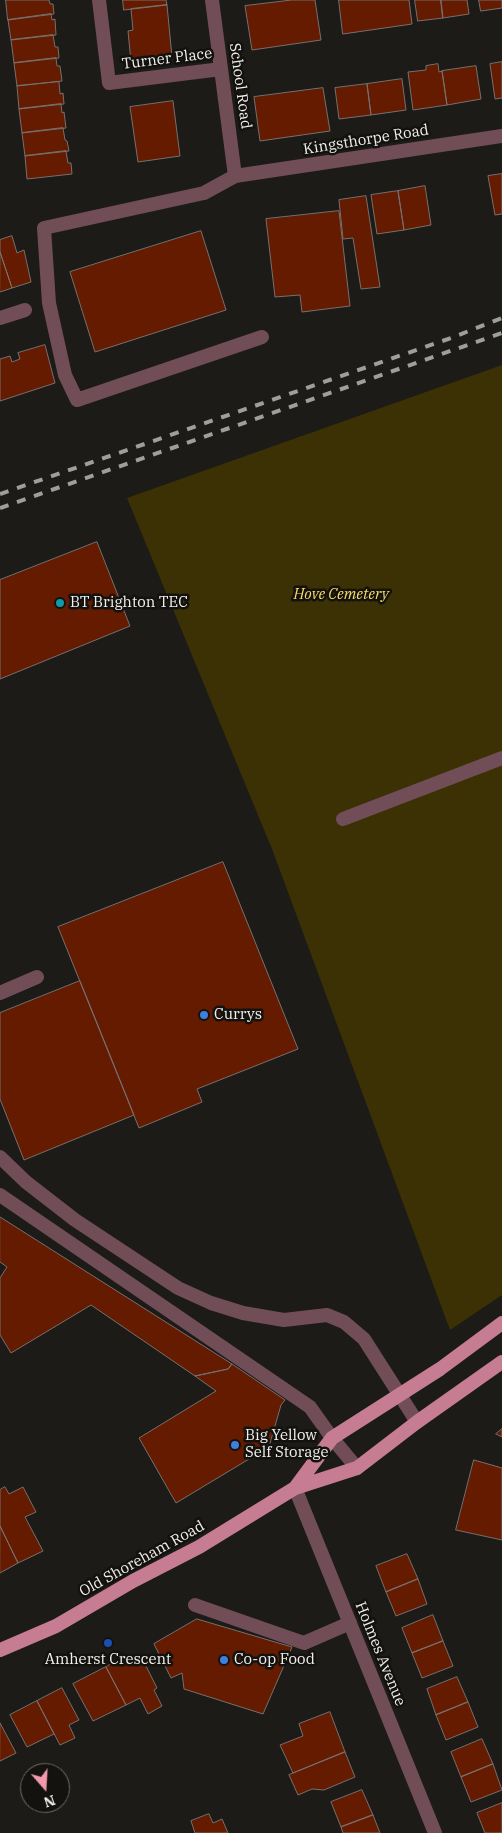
<!DOCTYPE html>
<html>
<head>
<meta charset="utf-8">
<style>
	body { margin:0 }
	#map { position:relative; width:502px; height:1833px; overflow:hidden; background:#1c1b17; font-family:"IBM Plex Serif",serif }
	canvas { display:block }
	.north { position:absolute; left:20px; top:1763px; width:50px; height:50px; box-sizing:border-box; background:#13120e; border:1px solid #6c6b67; border-radius:50%; rotate:161deg; font-size:14px; font-weight:700; line-height:20px; text-align:center; color:#f1f0ed }
	.north::after { content:''; display:block; margin:auto; width:18px; height:22px; background:#f29aac; clip-path:polygon(50% 0,100% 100%,50% 72%,0 100%) }
</style>
</head>
<body>
<div id="map">
<canvas width="502" height="1833"></canvas>
<div class="north">N</div>
</div>
<script>
const ctx = document.querySelector('canvas').getContext('2d');
ctx.lineJoin = 'round';
function fill(path, color) { ctx.fillStyle = color; ctx.fill(path, 'evenodd'); }
function strokePath(path, color, width, dash) { ctx.strokeStyle = color; ctx.lineWidth = width; ctx.lineCap = dash ? 'butt' : 'round'; ctx.setLineDash(dash || []); ctx.stroke(path); }
function write(font, color, halo, rows, align = 'center') {
  ctx.font = font + ' "IBM Plex Serif",serif'; ctx.lineWidth = 5; ctx.setLineDash([]); ctx.textBaseline = 'middle'; ctx.strokeStyle = halo; ctx.fillStyle = color; for (const [text, x, y, turn = 0] of rows) {
    ctx.save(); ctx.translate(x, y); ctx.rotate((+turn || 0) * Math.PI / 180); ctx.textAlign = isNaN(turn) ? turn : align; if (halo) ctx.strokeText(text, 0, 0); ctx.fillText(text, 0, 0); ctx.restore();
  }
}
fill(new Path2D(`
	M 502,365 L 502,1295 L 450,1330 L 272,849 L 127,498 Z`), '#3b3105');
const building = new Path2D(`
	M 6,0 L 49,0 L 50,4 L 53,4 L 54,14 L 8,20 Z
	M 123,0 L 166,0 L 167,5 L 124,10 Z
	M 292,0 L 315,0 L 321,40 L 252,50 L 245,6 Z
	M 339,0 L 409,0 L 412,24 L 343,34 Z
	M 415,0 L 441,0 L 443,18 L 418,21 Z
	M 441,0 L 467,0 L 469,14 L 443,18 Z
	M 479,0 L 502,0 L 502,8 L 481,11 Z
	M 167,5 L 172,57 L 131,62 L 128,31 L 133,30 L 131,9 Z
	M 51,14 L 52,20 L 55,19 L 56,35 L 11,40 L 8,20 Z
	M 53,35 L 55,47 L 58,47 L 59,58 L 14,63 L 11,40 Z
	M 56,58 L 57,66 L 60,66 L 62,81 L 17,86 L 14,63 Z
	M 502,62 L 502,98 L 495,99 L 490,64 Z
	M 438,64 L 439,72 L 442,71 L 447,105 L 413,110 L 408,72 L 426,70 L 426,66 Z
	M 476,66 L 481,99 L 447,105 L 442,71 Z
	M 402,79 L 406,110 L 371,115 L 367,84 Z
	M 59,82 L 60,94 L 63,93 L 64,104 L 19,109 L 17,86 Z
	M 367,84 L 371,115 L 339,119 L 335,88 Z
	M 323,88 L 330,131 L 260,141 L 254,97 Z
	M 173,101 L 180,156 L 138,162 L 130,107 Z
	M 61,104 L 62,113 L 64,112 L 66,128 L 22,133 L 19,109 Z
	M 63,128 L 65,140 L 67,141 L 69,151 L 25,156 L 22,133 Z
	M 66,151 L 68,163 L 71,163 L 72,174 L 27,179 L 25,156 Z
	M 502,174 L 502,214 L 495,215 L 488,176 Z
	M 425,186 L 431,225 L 404,230 L 398,191 Z
	M 398,191 L 404,230 L 377,234 L 371,195 Z
	M 366,196 L 380,287 L 361,289 L 353,238 L 343,239 L 339,200 Z
	M 339,211 L 350,306 L 302,312 L 300,295 L 275,297 L 266,219 Z
	M 201,231 L 226,310 L 95,352 L 70,272 Z
	M 12,236 L 17,253 L 24,250 L 31,282 L 12,288 L 0,252 L 0,240 Z
	M 0,252 L 12,288 L 0,292 Z
	M 45,345 L 55,383 L 0,401 L 0,359 L 10,356 L 12,362 L 20,359 L 18,353 Z
	M 97,542 L 130,626 L 0,679 L 0,580 Z
	M 223,862 L 298,1049 L 197,1089 L 202,1102 L 139,1128 L 58,927 Z
	M 80,981 L 134,1115 L 24,1160 L 0,1099 L 0,1013 Z
	M 0,1217 L 232,1364 L 228,1369 L 195,1376 L 91,1305 L 11,1353 L 0,1335 L 0,1278 L 7,1267 L 0,1262 Z
	M 232,1364 L 285,1400 L 281,1405 L 269,1447 L 176,1503 L 139,1438 L 216,1391 L 195,1376 L 228,1369 Z
	M 502,1429 L 502,1437 L 496,1434 Z
	M 474,1460 L 502,1468 L 502,1540 L 456,1530 Z
	M 5,1487 L 9,1494 L 23,1487 L 36,1512 L 25,1517 L 43,1551 L 18,1563 L 0,1526 L 0,1490 Z
	M 0,1526 L 18,1563 L 0,1573 Z
	M 407,1554 L 418,1579 L 386,1592 L 376,1566 Z
	M 418,1579 L 427,1604 L 396,1616 L 386,1592 Z
	M 433,1615 L 443,1641 L 412,1653 L 402,1628 Z
	M 197,1619 L 292,1647 L 263,1714 L 184,1689 L 182,1673 L 171,1678 L 154,1644 Z
	M 443,1641 L 453,1666 L 422,1678 L 412,1653 Z
	M 126,1656 L 129,1662 L 141,1656 L 157,1688 L 154,1690 L 162,1706 L 148,1714 L 140,1698 L 126,1705 L 106,1667 Z
	M 106,1667 L 126,1705 L 93,1721 L 73,1684 Z
	M 457,1677 L 468,1702 L 436,1715 L 427,1689 Z
	M 62,1688 L 79,1720 L 69,1725 L 75,1738 L 60,1745 L 37,1701 Z
	M 37,1701 L 54,1734 L 27,1747 L 10,1715 Z
	M 468,1702 L 478,1727 L 446,1740 L 436,1715 Z
	M 330,1712 L 345,1752 L 293,1773 L 280,1745 L 303,1736 L 299,1724 Z
	M 0,1723 L 16,1753 L 0,1761 Z
	M 482,1739 L 493,1764 L 461,1777 L 451,1752 Z
	M 345,1752 L 355,1777 L 324,1790 L 312,1789 L 298,1795 L 289,1775 Z
	M 493,1764 L 502,1790 L 471,1802 L 461,1777 Z
	M 362,1790 L 373,1815 L 341,1827 L 331,1802 Z
	M 502,1803 L 502,1833 L 485,1833 L 477,1813 Z
	M 209,1814 L 213,1823 L 222,1819 L 228,1833 L 195,1833 L 191,1821 Z
	M 373,1815 L 380,1833 L 343,1833 L 341,1827 Z`);
fill(building, '#641b00');
strokePath(building, '#77706e', 1);
strokePath(new Path2D(`
	M 235,176 L 204,193 L 44,228 L 49,303 L 65,375 L 77,400 L 262,337
	M 343,819 L 502,758
	M 0,993 L 37,977
	M 0,1157 L 26,1182 L 75,1220 L 178,1288 L 211,1303 L 243,1313 L 284,1320 L 327,1315 L 344,1322 L 364,1339 L 417,1422
	M 0,1195 L 310,1407 L 332,1438 L 357,1468
	M 195,1605 L 304,1643 L 350,1623`), '#704d57', 14);
strokePath(new Path2D(`
	M 99,0 L 109,83 L 221,69
	M 212,0 L 235,176 L 502,136
	M 0,318 L 25,310
	M 295,1488 L 435,1833`), '#704d57', 14);
strokePath(new Path2D(`
	M 295,1488 L 332,1438 L 440,1369 L 502,1323
	M 0,1650 L 56,1626 L 133,1581 L 199,1547 L 295,1488 L 357,1468 L 417,1422 L 502,1362`), '#c67d93', 14);
strokePath(new Path2D(`
	M 0,494 L 451,338 L 502,318
	M 0,508 L 502,333`), '#9f9e9b', 4, [9, 9]);
for (const [x, y, r, color] of [
	[60,603,5,"#0f9aa8"],
	[204,1015,5,"#3f7fe0"],
	[235,1445,5,"#3f7fe0"],
	[108,1643,5,"#1a4fb4"],
	[224,1660,5,"#3f7fe0"]
]) { const dot = new Path2D(); dot.arc(x, y, r, 0, 2 * Math.PI); ctx.fillStyle = color; ctx.fill(dot); strokePath(dot, '#13120e', 2); }
write('15px', '#f1f0ed', '#13120e', [
	["Turner Place",167,59,-7],
	["School Road",240,86,82],
	["Kingsthorpe Road",366,140,-9],
	["Old Shoreham Road",142,1559,-29],
	["Holmes Avenue",380,1654,68]
]);
write('italic 15px', '#f9dc66', '#13120e', [
	["Hove Cemetery",341,595]
]);
write('15px', '#f1f0ed', '#13120e', [
	["BT Brighton TEC",70,603],
	["Currys",214,1015],
	["Big Yellow",245,1436],
	["Self Storage",245,1453],
	["Amherst Crescent",108,1660,"center"],
	["Co-op Food",234,1660]
], 'left');
</script>
</body>
</html>
